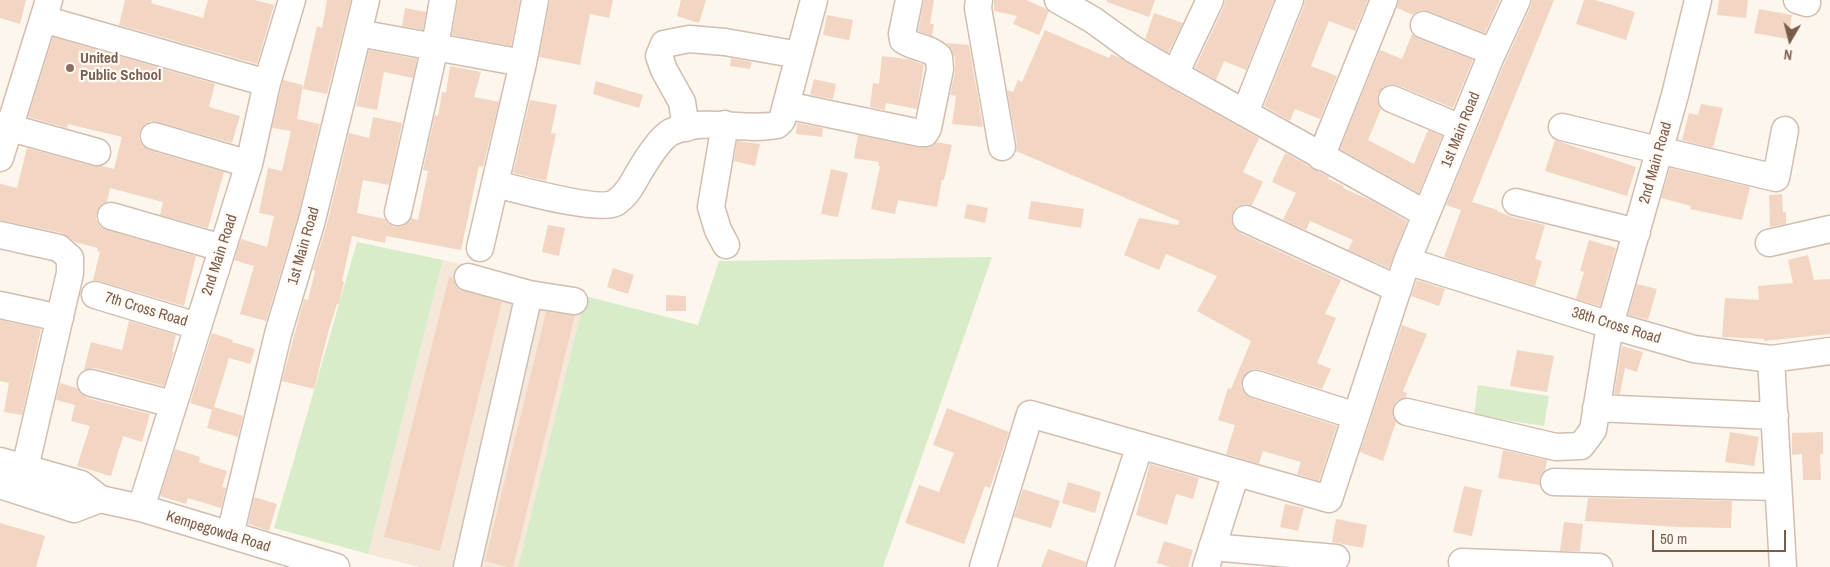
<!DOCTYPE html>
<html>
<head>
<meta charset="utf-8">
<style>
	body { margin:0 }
	#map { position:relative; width:1830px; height:567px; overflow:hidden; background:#fdf6ec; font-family:"Archivo Narrow",sans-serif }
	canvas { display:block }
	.north { position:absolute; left:1765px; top:15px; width:50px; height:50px; -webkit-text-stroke:4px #fffaf3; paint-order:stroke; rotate:188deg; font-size:14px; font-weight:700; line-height:20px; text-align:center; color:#7a5c4d }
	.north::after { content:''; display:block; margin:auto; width:18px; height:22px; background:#7a5c4d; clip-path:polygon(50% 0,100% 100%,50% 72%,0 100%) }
	.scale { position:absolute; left:1652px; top:530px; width:134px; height:22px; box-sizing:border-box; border:2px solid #7a5c4d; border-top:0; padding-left:6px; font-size:15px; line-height:18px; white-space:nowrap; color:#7a5c4d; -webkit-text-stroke:4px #fffaf3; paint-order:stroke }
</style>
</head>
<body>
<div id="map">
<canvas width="1830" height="567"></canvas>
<div class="north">N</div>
<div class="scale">50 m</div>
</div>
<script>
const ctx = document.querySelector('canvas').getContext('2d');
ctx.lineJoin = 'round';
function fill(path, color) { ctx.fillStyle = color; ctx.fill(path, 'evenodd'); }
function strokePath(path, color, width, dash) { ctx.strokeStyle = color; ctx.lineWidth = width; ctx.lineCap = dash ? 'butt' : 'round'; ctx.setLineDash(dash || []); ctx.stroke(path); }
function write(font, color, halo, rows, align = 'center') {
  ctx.font = font + ' "Archivo Narrow",sans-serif'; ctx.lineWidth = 4.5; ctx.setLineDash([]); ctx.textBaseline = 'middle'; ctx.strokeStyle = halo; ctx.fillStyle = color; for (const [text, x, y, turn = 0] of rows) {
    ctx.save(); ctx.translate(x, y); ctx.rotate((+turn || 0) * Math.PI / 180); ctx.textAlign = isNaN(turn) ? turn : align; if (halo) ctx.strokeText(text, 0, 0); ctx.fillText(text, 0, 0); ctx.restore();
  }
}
fill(new Path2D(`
	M 443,260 L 585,296 L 518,567 L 419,567 L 368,554 Z`), '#f5e8da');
fill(new Path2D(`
	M 357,242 L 443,260 L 368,554 L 274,528 Z
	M 992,257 L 883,567 L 518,567 L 585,296 L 698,325 L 719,261 Z
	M 1478,385 L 1549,396 L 1544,426 L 1474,415 Z`), '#d8ecc9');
fill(new Path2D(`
	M 0,0 L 26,0 L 20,24 L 0,18 Z
	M 125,0 L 152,0 L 151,3 L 203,18 L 208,0 L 255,0 L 274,5 L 257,64 L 119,25 Z
	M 327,0 L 351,0 L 327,94 L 303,89 L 317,26 L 322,28 Z
	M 458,0 L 520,0 L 511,46 L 452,35 Z
	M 550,0 L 613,0 L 609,18 L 590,14 L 580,65 L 539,57 Z
	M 681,0 L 706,0 L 699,23 L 677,16 Z
	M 924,0 L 934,0 L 930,24 L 934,24 L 932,36 L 918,31 Z
	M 994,0 L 1026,0 L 1046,9 L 1049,11 L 1039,35 L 1013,24 L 1017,16 L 994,11 Z
	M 1107,0 L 1155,0 L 1149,17 L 1107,2 Z
	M 1225,0 L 1274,0 L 1246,70 L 1224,61 L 1216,80 L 1195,68 L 1224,6 Z
	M 1305,0 L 1368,0 L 1355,31 L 1329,21 L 1311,66 L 1337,76 L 1320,119 L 1295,109 L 1290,121 L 1264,106 L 1304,6 Z
	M 1399,0 L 1500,0 L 1485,33 L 1429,11 L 1421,10 L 1413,15 L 1397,8 Z
	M 1532,0 L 1554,0 L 1472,202 L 1498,210 L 1497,211 L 1512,217 L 1545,225 L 1535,259 L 1542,261 L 1535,286 L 1444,257 L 1461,210 L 1446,205 L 1505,62 L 1531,6 Z
	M 1584,0 L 1595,0 L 1635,12 L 1626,40 L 1576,24 Z
	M 1719,0 L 1748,0 L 1746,18 L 1717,15 Z
	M 405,8 L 426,12 L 423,30 L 402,26 Z
	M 1759,9 L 1792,15 L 1788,39 L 1754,33 Z
	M 1154,13 L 1183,23 L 1168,53 L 1145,39 Z
	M 827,15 L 853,20 L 849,40 L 823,35 Z
	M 1045,30 L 1109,58 L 1111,54 L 1121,58 L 1168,87 L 1259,138 L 1243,172 L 1263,182 L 1252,205 L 1244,204 L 1238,207 L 1233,212 L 1231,220 L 1234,227 L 1240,233 L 1341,280 L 1325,314 L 1336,318 L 1317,363 L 1331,369 L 1322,389 L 1261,370 L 1253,369 L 1246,373 L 1242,380 L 1241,387 L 1245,394 L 1251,398 L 1337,426 L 1319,481 L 1297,474 L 1301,462 L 1263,451 L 1259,464 L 1226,454 L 1235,425 L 1218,420 L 1228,388 L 1231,389 L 1251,341 L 1197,311 L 1217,276 L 1166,254 L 1159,270 L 1124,255 L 1139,218 L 1178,225 L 1179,221 L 1016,151 L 1017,144 L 1007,90 L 1013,92 L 1018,80 L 1022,82 Z
	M 1412,34 L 1419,39 L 1473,60 L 1453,108 L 1397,85 L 1390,84 L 1383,87 L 1378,94 L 1377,101 L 1381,109 L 1368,140 L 1414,164 L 1428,130 L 1442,136 L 1419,193 L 1340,149 L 1380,50 L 1402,59 Z
	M 53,37 L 215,84 L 209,107 L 240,116 L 232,143 L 158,122 L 151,121 L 144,125 L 140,132 L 139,139 L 143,146 L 149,150 L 224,172 L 208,228 L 160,215 L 163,202 L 110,188 L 107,202 L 100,206 L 97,212 L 96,219 L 100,226 L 107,230 L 196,256 L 184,306 L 99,281 L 93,280 L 100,252 L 97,251 L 98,248 L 75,242 L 62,233 L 0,220 L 0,184 L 17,188 L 27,148 L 93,166 L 102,166 L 114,169 L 122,137 L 68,124 L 67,128 L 28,117 Z
	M 946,43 L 969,45 L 983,127 L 952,124 L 956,96 L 950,95 L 955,72 L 955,58 L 952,50 Z
	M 369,50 L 417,59 L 413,78 L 384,72 L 377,110 L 356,106 Z
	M 882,56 L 908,59 L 924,65 L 917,109 L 886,103 L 885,110 L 870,107 L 873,83 L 879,84 Z
	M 731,58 L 752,62 L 750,69 L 730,66 Z
	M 450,66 L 481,72 L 474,97 L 499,102 L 483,167 L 479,166 L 461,250 L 386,236 L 385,243 L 352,236 L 342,281 L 344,282 L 339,304 L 337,304 L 328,333 L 314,389 L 282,381 L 304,299 L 308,300 L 315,271 L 313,270 L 327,224 L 349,133 L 369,138 L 373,117 L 402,123 L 389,185 L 363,180 L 357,213 L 385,219 L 388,223 L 395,227 L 403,226 L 409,222 L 411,218 L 418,220 L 428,171 L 423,170 L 435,115 L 438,116 L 442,92 L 446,93 Z
	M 814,79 L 836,84 L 833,99 L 810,95 Z
	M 283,80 L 303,85 L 297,119 L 320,124 L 298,216 L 266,321 L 240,314 L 254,266 L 234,260 L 241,239 L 267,247 L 274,216 L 259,213 L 268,168 L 282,171 L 291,131 L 272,128 Z
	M 596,81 L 643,95 L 639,108 L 593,94 Z
	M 530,100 L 557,105 L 551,133 L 556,134 L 546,181 L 513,173 Z
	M 1701,104 L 1723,108 L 1713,148 L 1682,140 L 1689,113 L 1698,115 Z
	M 797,123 L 823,128 L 822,137 L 796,134 Z
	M 858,135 L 920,148 L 932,146 L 937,142 L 952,145 L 944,180 L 942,179 L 937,207 L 898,200 L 895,214 L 871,209 L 880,166 L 878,166 L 879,162 L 854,158 Z
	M 1555,140 L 1636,167 L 1627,196 L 1545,171 Z
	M 737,141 L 760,144 L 755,166 L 734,161 Z
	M 1285,153 L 1329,177 L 1328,179 L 1344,186 L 1343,188 L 1372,201 L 1407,221 L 1389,268 L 1348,250 L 1353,240 L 1310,221 L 1306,230 L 1283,220 L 1296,193 L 1272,182 Z
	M 1670,168 L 1750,187 L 1742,220 L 1690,209 L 1691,206 L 1661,198 Z
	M 831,169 L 848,173 L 838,217 L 821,214 Z
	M 1782,194 L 1783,212 L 1786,212 L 1786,224 L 1770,227 L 1769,195 Z
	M 1031,201 L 1084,209 L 1081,228 L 1028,219 Z
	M 967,204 L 988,208 L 985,223 L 964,218 Z
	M 548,225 L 565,228 L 559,256 L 542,252 Z
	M 1589,240 L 1616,248 L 1600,306 L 1576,299 L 1584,272 L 1580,271 Z
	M 1808,255 L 1814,280 L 1830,279 L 1830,334 L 1764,341 L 1764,339 L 1722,337 L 1725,298 L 1759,300 L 1758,286 L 1793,283 L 1788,260 Z
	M 613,268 L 634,275 L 628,294 L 607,287 Z
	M 449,277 L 453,278 L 457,287 L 464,291 L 502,302 L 440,551 L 384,537 Z
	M 1417,280 L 1445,289 L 1439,306 L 1411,296 Z
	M 1637,284 L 1657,289 L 1648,320 L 1628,315 Z
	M 666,295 L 686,296 L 686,311 L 666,311 Z
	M 546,312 L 575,315 L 513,567 L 507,567 L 485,561 Z
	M 0,320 L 41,329 L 22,415 L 4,412 L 9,383 L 0,381 Z
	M 129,321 L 176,335 L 172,352 L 174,352 L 164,386 L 95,368 L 84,370 L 91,342 L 122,350 Z
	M 1402,325 L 1427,334 L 1403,391 L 1407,393 L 1406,397 L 1396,401 L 1393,408 L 1393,416 L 1396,422 L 1383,461 L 1360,452 Z
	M 212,333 L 233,340 L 232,342 L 255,349 L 250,364 L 229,358 L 214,407 L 243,416 L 238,437 L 207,428 L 212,410 L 190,403 Z
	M 1622,346 L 1643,352 L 1637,372 L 1625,368 L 1620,394 L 1614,394 Z
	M 1517,350 L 1554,356 L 1547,392 L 1510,386 Z
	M 60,383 L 77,388 L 81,394 L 87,398 L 150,414 L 142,442 L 123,436 L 111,476 L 77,466 L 90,426 L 71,421 L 75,405 L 56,400 Z
	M 947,408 L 1009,432 L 990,488 L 985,486 L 964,544 L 905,523 L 919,485 L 939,492 L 954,453 L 933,445 Z
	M 1730,432 L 1759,437 L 1754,466 L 1725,462 Z
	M 1823,432 L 1823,454 L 1820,454 L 1821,480 L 1803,480 L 1802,454 L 1792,455 L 1792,433 Z
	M 175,449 L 200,457 L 199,462 L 227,471 L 222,487 L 226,488 L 221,508 L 188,498 L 186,504 L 160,496 Z
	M 1503,450 L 1547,460 L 1545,471 L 1541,475 L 1539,481 L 1540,485 L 1498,478 Z
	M 1150,464 L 1199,478 L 1193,499 L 1176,494 L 1167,525 L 1136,515 Z
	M 1068,482 L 1101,492 L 1095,513 L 1062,503 Z
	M 1464,486 L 1482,490 L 1472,536 L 1453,532 Z
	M 1023,489 L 1060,501 L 1051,528 L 1014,517 Z
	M 254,497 L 277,504 L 269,531 L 248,524 Z
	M 1588,498 L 1732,501 L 1731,528 L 1679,527 L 1585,521 Z
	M 1285,504 L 1304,508 L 1298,531 L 1280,527 Z
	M 1336,519 L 1367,525 L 1363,548 L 1332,542 Z
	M 1564,522 L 1583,524 L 1580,551 L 1560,551 Z
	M 0,523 L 45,536 L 36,567 L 0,567 Z
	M 1164,541 L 1193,550 L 1188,567 L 1170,567 L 1157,563 Z
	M 1048,549 L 1086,562 L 1085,567 L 1041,567 Z`), '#f3d5c3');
const minor = new Path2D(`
	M 979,0 L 978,8 L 1002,147
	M 1058,0 L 1093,20 L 1133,49 L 1175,74 L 1426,214
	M 1797,0 L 1807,3
	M 43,19 L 267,83
	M 1424,25 L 1493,52
	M 358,33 L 366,0
	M 523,63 L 535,0
	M 1175,74 L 1210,0
	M 1392,99 L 1461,128
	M 786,105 L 920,133 L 925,133 L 928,128 L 940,69 L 939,57 C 929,47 914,48 903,40 L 902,34 L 909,0
	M 1245,113 L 1290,0
	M 725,124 L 711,207 L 718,230 L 726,245
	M 0,125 L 97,152
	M 1562,127 L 1776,178 L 1785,130
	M 686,128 L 682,102 L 664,70 L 659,56 L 664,44 L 689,39 L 725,42 L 799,55
	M 154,136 L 249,164
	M 1321,157 L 1384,0
	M 0,158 L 49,0
	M 495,184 C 516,189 598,212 615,203 C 626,196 632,185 638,174 C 645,162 660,138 671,132 C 706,116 742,132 777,125 L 782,120 L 814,0
	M 1516,202 L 1637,232
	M 398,212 L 435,46 L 443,0
	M 111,216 L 222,248
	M 1246,219 L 1398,289
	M 0,235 L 59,248 L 70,258 L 70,273 L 25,468
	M 1769,243 L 1830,229
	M 1407,261 L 1610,325 L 1694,349 L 1771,359 L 1830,351
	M 468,277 L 529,294
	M 95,295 L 197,326
	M 0,305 L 60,318
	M 1771,359 L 1783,567
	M 91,383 L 173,404
	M 1256,384 L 1356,416
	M 1596,408 L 1775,416
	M 1407,412 L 1556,447 L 1581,446 L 1593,430 L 1610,325 L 1675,95 L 1698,0
	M 0,461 L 81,484 L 100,499 L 141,508 L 336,567
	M 1554,482 L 1778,487
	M 0,485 L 74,509 L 100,499
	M 141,508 L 249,164 L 267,83 L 292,0
	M 230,535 L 278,334 L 312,220 L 358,33 L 523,63 L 480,248
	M 1212,547 L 1336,558
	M 1462,562 L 1599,567
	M 467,567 L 529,294 L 574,301
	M 983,567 L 1030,414 L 1329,499 L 1407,261 L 1491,56 L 1517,0
	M 1100,567 L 1140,445
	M 1206,567 L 1236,473`);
strokePath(minor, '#d1beb0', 29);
strokePath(minor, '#fff', 26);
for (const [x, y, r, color] of [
	[70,68,5,"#8d6e63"]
]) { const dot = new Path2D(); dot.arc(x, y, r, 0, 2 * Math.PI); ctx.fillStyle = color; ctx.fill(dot); strokePath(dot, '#fffaf3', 2); }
write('bold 15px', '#785e54', '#fffaf3', [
	["United",80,59],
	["Public School",80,76]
], 'left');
write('15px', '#7a5c4d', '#fffaf3', [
	["1st Main Road",1461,130,-68],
	["2nd Main Road",1656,163,-74],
	["1st Main Road",304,246,-74],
	["2nd Main Road",220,255,-72],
	["7th Cross Road",146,310,17],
	["38th Cross Road",1616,326,17],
	["Kempegowda Road",218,532,17]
]);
</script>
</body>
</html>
